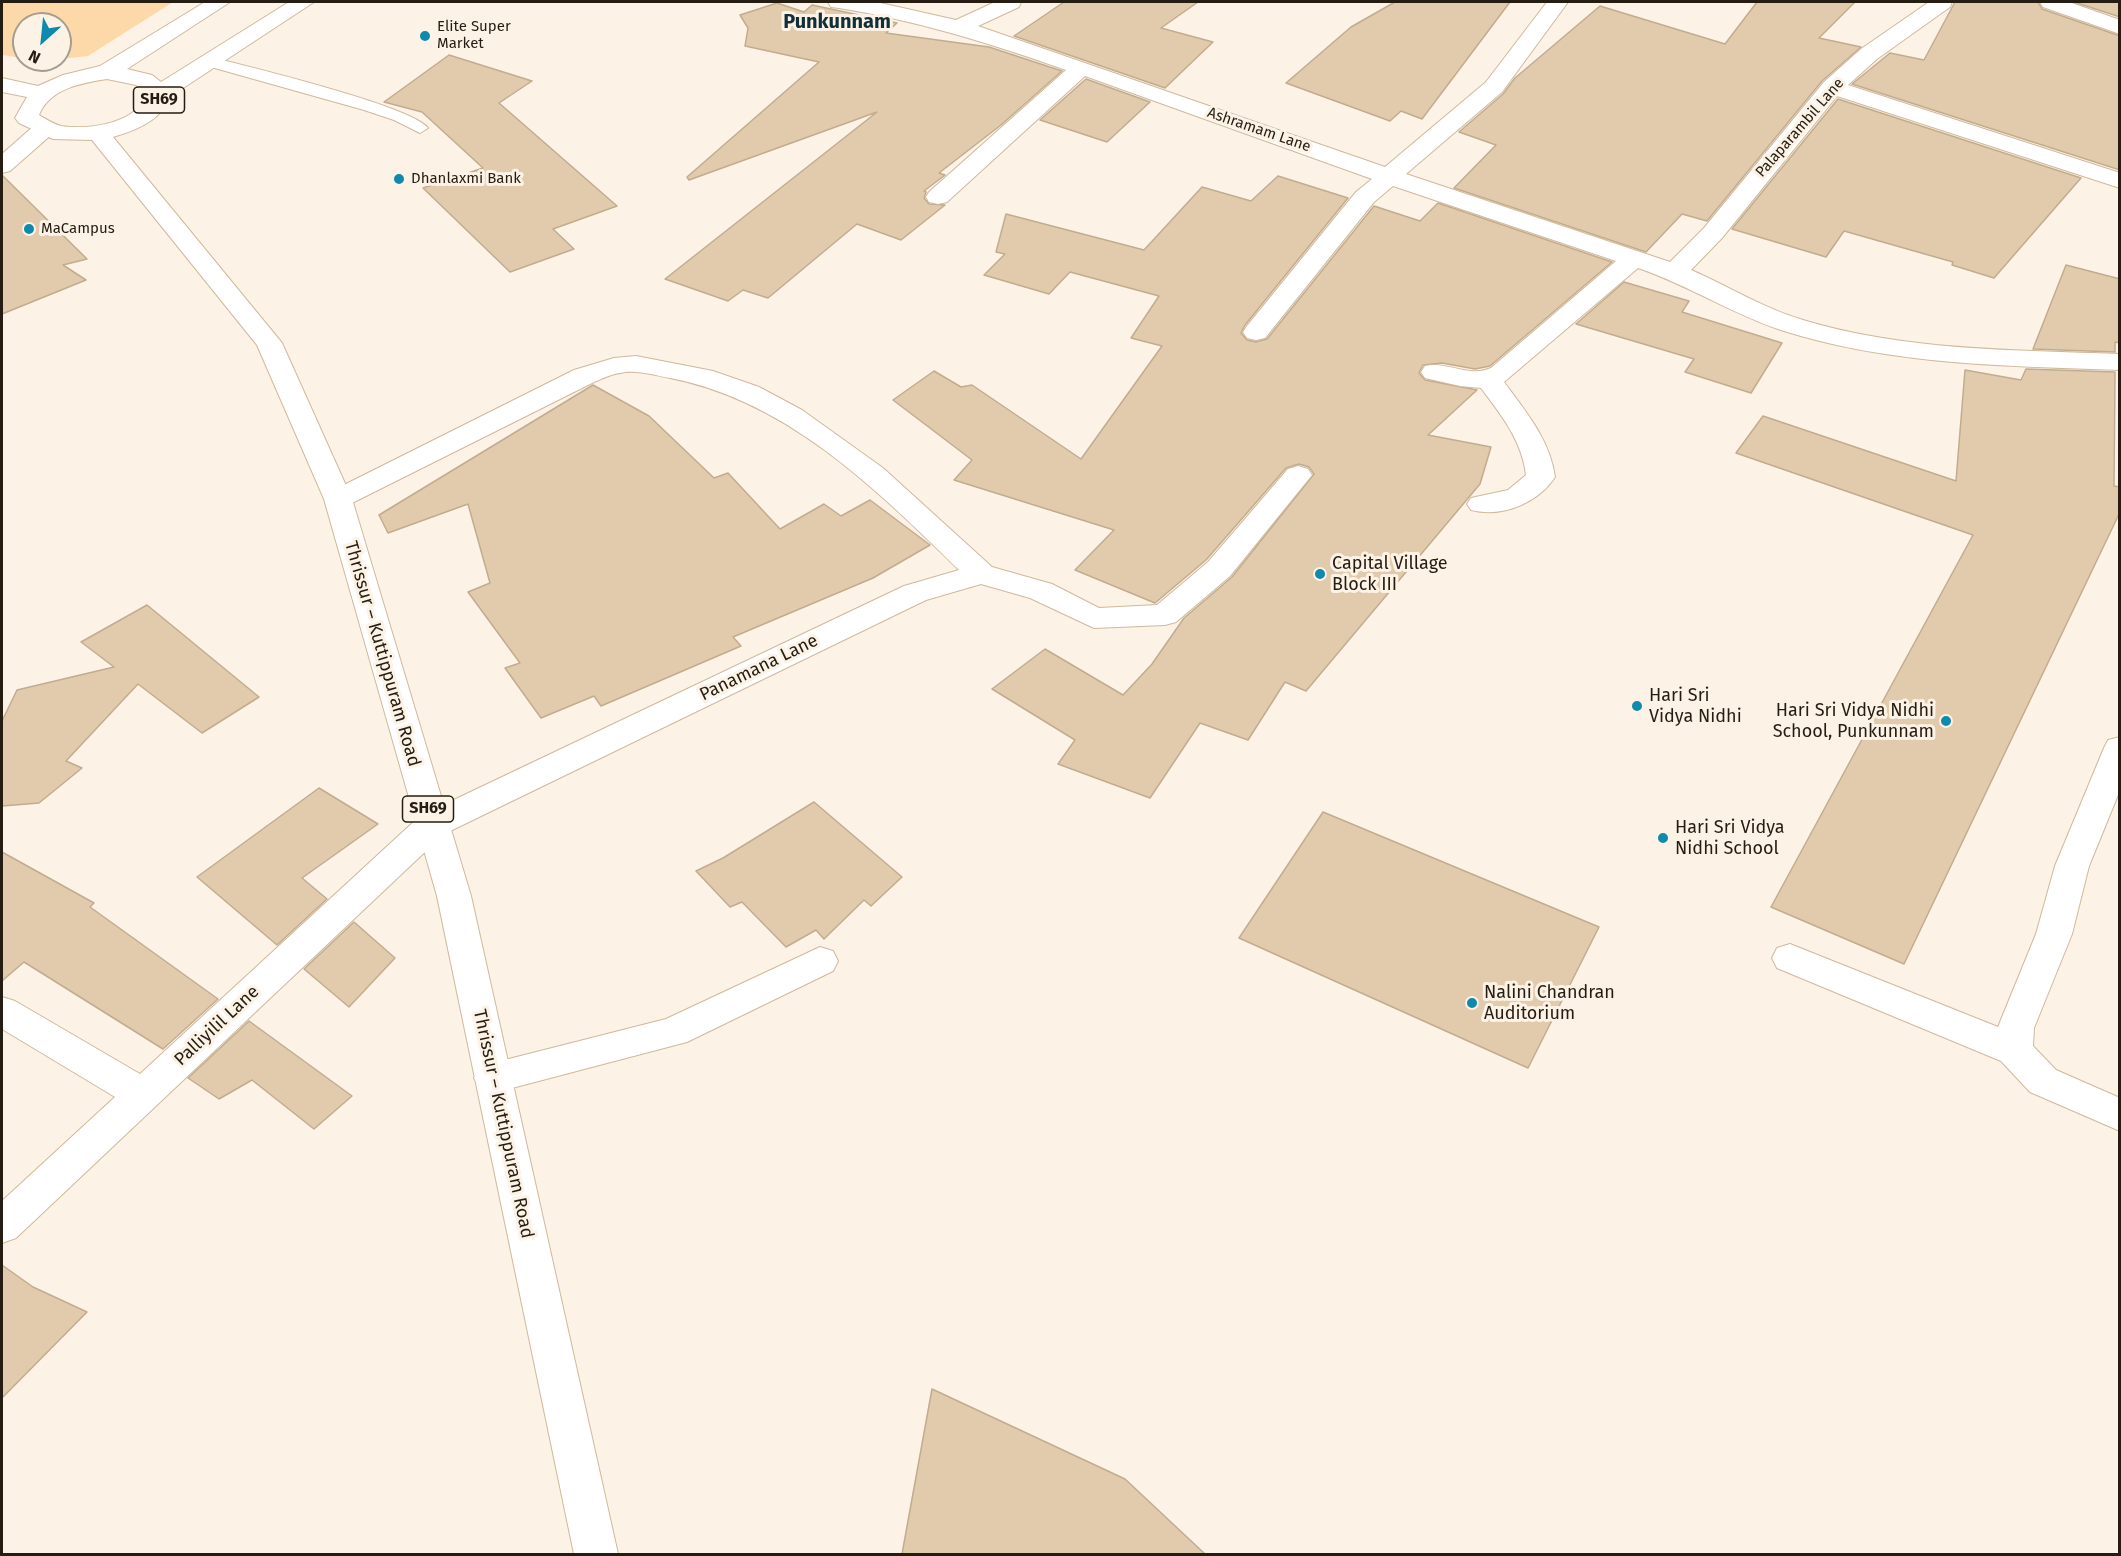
<!DOCTYPE html>
<html>
<head>
<meta charset="utf-8">
<style>
	body { margin:0 }
	#map { position:relative; width:2121px; height:1556px; overflow:hidden; background:#fcf2e6; font-family:"Fira Sans",sans-serif }
	canvas { display:block }
	.frame { position:absolute; inset:0; border:3px solid #251d11; pointer-events:none }
	.north { position:absolute; left:12px; top:12px; width:60px; height:60px; box-sizing:border-box; background:#fcf2e6; border:2px solid #a69d91; border-radius:50%; rotate:207deg; font-size:16px; font-weight:700; line-height:24px; text-align:center; color:#251d11 }
	.north::after { content:''; display:block; margin:auto; width:21px; height:27px; background:#0d8aac; clip-path:polygon(50% 0,100% 100%,50% 72%,0 100%) }
</style>
</head>
<body>
<div id="map">
<canvas width="2121" height="1556"></canvas>
<div class="frame"></div>
<div class="north">N</div>
</div>
<script>
const ctx = document.querySelector('canvas').getContext('2d');
ctx.lineJoin = 'round';
function fill(path, color) { ctx.fillStyle = color; ctx.fill(path, 'evenodd'); }
function strokePath(path, color, width, dash) { ctx.strokeStyle = color; ctx.lineWidth = width; ctx.lineCap = dash ? 'butt' : 'round'; ctx.setLineDash(dash || []); ctx.stroke(path); }
function write(font, color, halo, rows, align = 'center') {
  ctx.font = font + ' "Fira Sans",sans-serif'; ctx.lineWidth = 6; ctx.setLineDash([]); ctx.textBaseline = 'middle'; ctx.strokeStyle = halo; ctx.fillStyle = color; for (const [text, x, y, turn = 0] of rows) {
    ctx.save(); ctx.translate(x, y); ctx.rotate((+turn || 0) * Math.PI / 180); ctx.textAlign = isNaN(turn) ? turn : align; if (halo) ctx.strokeText(text, 0, 0); ctx.fillText(text, 0, 0); ctx.restore();
  }
}
fill(new Path2D(`
	M 2,2 L 173,2 L 88,56 L 60,59 L 60,24 L 24,24 L 24,58 L 2,55 Z`), '#fdd8a9');
const building = new Path2D(`
	M 1064,2 L 1198,2 L 1161,28 L 1213,42 L 1165,88 L 1014,36 Z
	M 1395,2 L 1510,2 L 1422,119 L 1401,111 L 1390,121 L 1286,83 L 1351,27 Z
	M 1757,2 L 1855,2 L 1819,38 L 1861,47 L 1822,81 L 1707,221 L 1682,214 L 1646,252 L 1454,188 L 1496,145 L 1459,132 L 1503,94 L 1515,78 L 1600,6 L 1725,44 Z
	M 1955,2 L 2038,2 L 2042,9 L 2120,36 L 2120,170 L 1852,84 L 1890,53 L 1924,60 Z
	M 2074,2 L 2120,2 L 2120,17 Z
	M 777,3 L 804,12 L 812,5 L 897,23 L 886,33 L 989,47 L 1062,71 L 1001,125 L 939,173 L 945,175 L 924,191 L 926,192 L 924,198 L 929,204 L 945,205 L 901,240 L 857,224 L 768,298 L 743,290 L 728,301 L 665,279 L 877,112 L 689,180 L 687,177 L 819,62 L 745,46 L 748,28 L 740,15 Z
	M 449,55 L 532,81 L 499,103 L 617,206 L 553,229 L 574,249 L 510,272 L 423,188 L 483,168 L 422,112 L 384,102 Z
	M 1086,79 L 1150,102 L 1107,142 L 1040,120 Z
	M 1838,99 L 2081,178 L 1994,278 L 1952,265 L 1953,262 L 1844,231 L 1826,257 L 1732,229 Z
	M 2,175 L 87,259 L 63,265 L 86,280 L 2,314 Z
	M 1278,176 L 1348,198 L 1245,325 L 1241,333 L 1247,340 L 1256,342 L 1267,339 L 1374,206 L 1420,221 L 1438,203 L 1612,262 L 1490,366 L 1475,369 L 1442,363 L 1423,365 L 1419,373 L 1425,380 L 1477,390 L 1428,435 L 1491,447 L 1480,484 L 1306,691 L 1285,682 L 1248,740 L 1200,723 L 1150,798 L 1058,764 L 1075,740 L 992,689 L 1045,649 L 1123,695 L 1152,664 L 1184,618 L 1232,577 L 1314,474 L 1309,467 L 1299,464 L 1286,468 L 1206,560 L 1155,603 L 1075,570 L 1114,530 L 954,480 L 972,460 L 893,400 L 934,371 L 961,387 L 972,385 L 1081,459 L 1162,346 L 1131,338 L 1159,296 L 1070,272 L 1049,294 L 984,275 L 1005,254 L 996,252 L 1006,214 L 1144,250 L 1202,187 L 1251,201 Z
	M 2066,265 L 2120,279 L 2120,343 L 2115,342 L 2115,352 L 2033,349 Z
	M 1624,282 L 1689,301 L 1682,312 L 1782,343 L 1751,393 L 1685,372 L 1694,359 L 1576,324 Z
	M 2026,369 L 2115,372 L 2114,486 L 2120,487 L 2120,512 L 1904,964 L 1771,907 L 1973,535 L 1736,453 L 1763,416 L 1956,481 L 1965,370 L 2021,380 Z
	M 593,385 L 649,416 L 714,478 L 728,473 L 780,529 L 824,504 L 841,516 L 870,500 L 930,545 L 873,578 L 733,637 L 741,646 L 601,706 L 594,696 L 541,718 L 505,668 L 520,663 L 468,592 L 490,583 L 468,504 L 388,533 L 379,515 Z
	M 147,605 L 259,697 L 202,733 L 138,684 L 66,761 L 82,768 L 39,803 L 2,806 L 2,721 L 17,690 L 114,667 L 81,642 Z
	M 319,788 L 378,824 L 302,878 L 327,899 L 277,945 L 197,877 Z
	M 814,802 L 902,877 L 871,906 L 864,900 L 824,939 L 816,930 L 786,947 L 742,902 L 730,907 L 696,871 L 723,858 Z
	M 1323,812 L 1599,927 L 1528,1068 L 1239,938 Z
	M 2,852 L 94,903 L 90,907 L 218,999 L 163,1049 L 24,962 L 2,981 Z
	M 354,922 L 395,958 L 349,1007 L 304,969 Z
	M 249,1021 L 352,1096 L 314,1129 L 252,1080 L 219,1099 L 188,1078 Z
	M 2,1265 L 33,1287 L 87,1312 L 2,1398 Z
	M 932,1389 L 1125,1479 L 1205,1554 L 902,1554 Z`);
fill(building, '#e2cbad');
strokePath(building, '#c2ac8f', 1.5);
const service = new Path2D(`
	M 210,57 C 246,66 412,106 428,128 L 420,133 L 394,120 L 364,110 L 204,65 L 202,62 Z`);
const minor = new Path2D(`
	M 828,2 L 876,2 L 956,20 L 995,2 L 1021,2 L 1019,7 L 978,26 L 1385,167 L 1486,82 L 1547,2 L 1568,2 L 1502,92 L 1406,174 L 1670,262 L 1704,228 L 1824,82 L 1861,49 L 1929,2 L 1952,2 L 1950,7 L 1877,59 L 1848,85 L 2120,173 L 2120,188 L 1837,96 L 1722,238 L 1691,270 C 1728,286 1765,309 1803,320 C 1905,351 2015,350 2120,354 L 2120,370 C 2007,366 1892,365 1784,331 C 1736,316 1688,285 1638,268 L 1504,382 C 1526,412 1550,440 1555,477 C 1538,503 1502,518 1471,510 L 1467,504 L 1471,498 L 1508,490 L 1526,475 C 1522,440 1501,415 1481,388 L 1460,386 L 1425,378 L 1421,372 L 1425,366 C 1447,361 1469,378 1491,368 L 1616,261 L 1393,186 L 1374,202 L 1265,338 L 1256,340 L 1247,338 L 1243,332 L 1247,326 L 1356,192 L 1372,179 L 1085,76 L 947,202 L 938,204 L 929,202 L 926,197 L 929,192 L 1066,70 C 989,43 919,21 839,8 L 831,7 Z
	M 2040,2 L 2069,2 L 2120,20 L 2120,34 L 2043,7 Z
	M 43,123 L 51,125 L 55,130 L 51,135 L 10,171 L 2,173 L 2,154 L 35,125 Z
	M 636,356 L 713,371 L 759,387 L 802,410 L 883,468 L 992,567 L 1052,584 L 1099,608 L 1157,605 L 1208,562 L 1288,469 L 1298,466 L 1308,469 L 1312,475 L 1230,576 L 1176,622 L 1165,625 L 1094,628 L 1030,598 L 981,584 L 926,600 L 444,834 L 16,1238 L 2,1243 L 2,1201 L 115,1097 L 2,1029 L 2,997 L 15,1001 L 140,1074 L 420,816 L 904,586 L 959,570 C 876,489 788,401 670,378 C 654,375 635,369 620,373 C 611,374 602,379 594,382 L 348,505 L 338,508 L 328,505 L 324,499 L 328,493 L 574,370 L 614,358 Z
	M 2120,737 L 2120,790 L 2089,866 L 2072,934 L 2034,1028 L 2033,1046 L 2056,1070 L 2120,1098 L 2120,1131 L 2030,1092 L 2001,1061 L 1777,968 L 1772,958 L 1777,948 L 1790,944 L 1998,1027 L 2036,934 L 2055,866 L 2104,748 L 2108,740 Z
	M 820,947 L 833,951 L 838,961 L 833,971 L 687,1042 L 493,1093 L 480,1089 L 474,1078 L 480,1067 L 493,1063 L 666,1019 Z`);
const primary = new Path2D(`
	M 205,2 L 230,2 L 127,69 L 152,75 L 161,82 L 289,2 L 314,2 L 168,98 C 163,120 134,131 113,137 L 282,343 L 352,499 L 471,896 L 618,1554 L 574,1554 L 437,896 L 324,499 L 257,345 L 92,140 L 53,139 L 19,123 L 15,118 L 27,97 L 2,92 L 2,78 L 38,86 L 63,75 L 100,66 ZM 107,79 L 136,85 L 146,93 C 139,124 88,130 61,126 C 53,124 46,119 39,115 C 50,88 82,83 107,79 Z`);
strokePath(service, '#cfb99b', 2);
strokePath(minor, '#cfb99b', 2);
strokePath(primary, '#cfb99b', 2);
fill(service, '#fff');
fill(minor, '#fff');
fill(primary, '#fff');
for (const [x, y, r, color] of [
	[425,36,6,"#0d8aac"],
	[399,179,6,"#0d8aac"],
	[29,229,6,"#0d8aac"],
	[1320,574,6,"#0d8aac"],
	[1637,706,6,"#0d8aac"],
	[1946,721,6,"#0d8aac"],
	[1663,838,6,"#0d8aac"],
	[1472,1003,6,"#0d8aac"]
]) { const dot = new Path2D(); dot.arc(x, y, r, 0, 2 * Math.PI); ctx.fillStyle = color; ctx.fill(dot); strokePath(dot, '#fcf2e6', 2); }
write('15px', '#251d11', '#fcf2e6', [
	["Elite Super",437,27],
	["Market",437,44],
	["Dhanlaxmi Bank",411,179],
	["MaCampus",41,229]
], 'left');
write('15px', '#251d11', '#fcf2e6', [
	["Palaparambil Lane",1800,128,-49],
	["Ashramam Lane",1259,130,19]
]);
for (const [x, y, w] of [
	[159,100,51],
	[428,809,51]
]) { const box = new Path2D(); box.roundRect(x - w / 2, y - 13, w, 26, 4.5); ctx.fillStyle = '#fcf2e6'; ctx.fill(box); strokePath(box, '#251d11', 1.5); }
write('bold 16px', '#251d11', null, [
	["SH69",159,100],
	["SH69",428,809]
]);
write('18px', '#251d11', '#fcf2e6', [
	["Capital Village",1332,564],
	["Block III",1332,585],
	["Hari Sri",1649,696],
	["Vidya Nidhi",1649,717],
	["Hari Sri Vidya Nidhi",1934,711,"right"],
	["School, Punkunnam",1934,732,"right"],
	["Hari Sri Vidya",1675,828],
	["Nidhi School",1675,849],
	["Nalini Chandran",1484,993],
	["Auditorium",1484,1014]
], 'left');
write('18px', '#251d11', '#fcf2e6', [
	["Thrissur – Kuttippuram Road",382,654,74],
	["Panamana Lane",759,668,-26],
	["Palliyilil Lane",217,1026,-43],
	["Thrissur – Kuttippuram Road",503,1124,78]
]);
write('bold 20px', '#112f39', '#fcf2e6', [
	["Punkunnam",837,22]
]);
</script>
</body>
</html>
